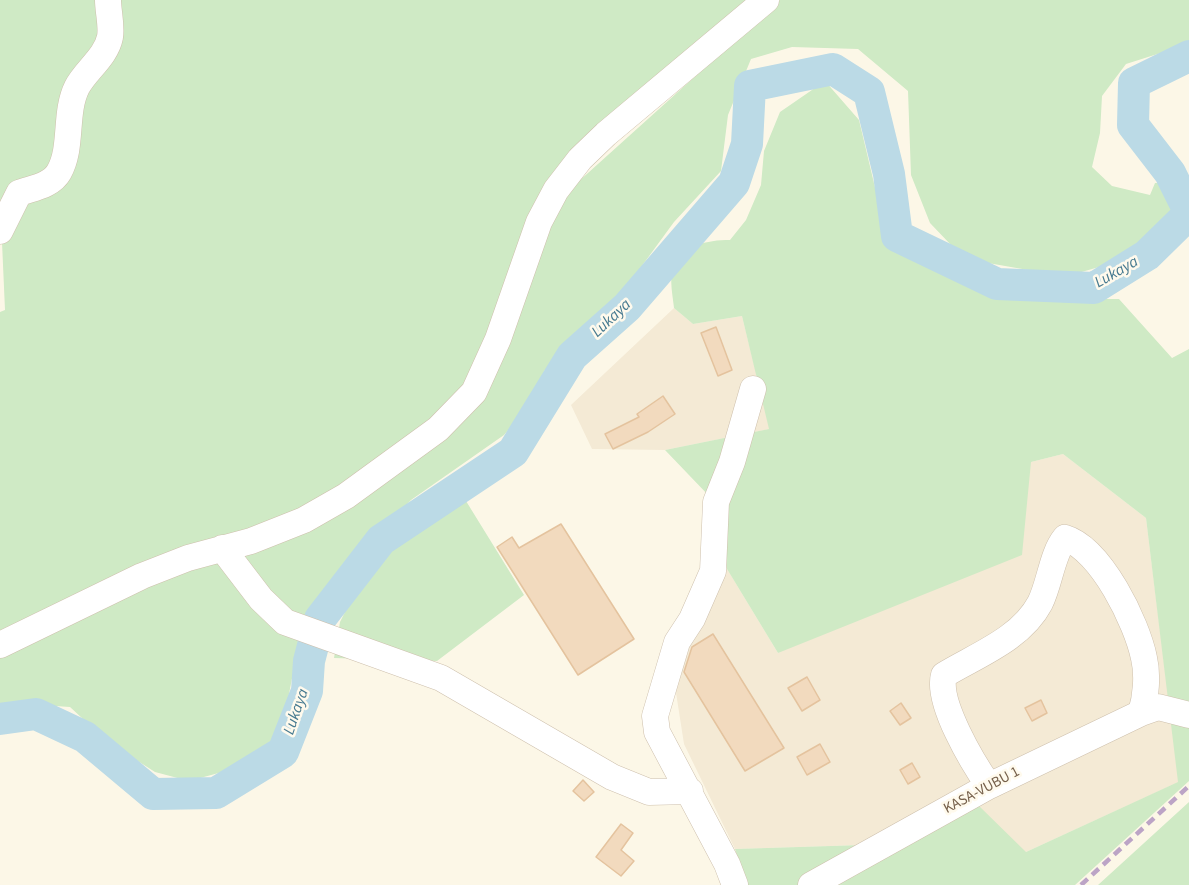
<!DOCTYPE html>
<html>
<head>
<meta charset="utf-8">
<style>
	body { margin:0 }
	canvas { display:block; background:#fcf7e7 }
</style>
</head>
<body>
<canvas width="1189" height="885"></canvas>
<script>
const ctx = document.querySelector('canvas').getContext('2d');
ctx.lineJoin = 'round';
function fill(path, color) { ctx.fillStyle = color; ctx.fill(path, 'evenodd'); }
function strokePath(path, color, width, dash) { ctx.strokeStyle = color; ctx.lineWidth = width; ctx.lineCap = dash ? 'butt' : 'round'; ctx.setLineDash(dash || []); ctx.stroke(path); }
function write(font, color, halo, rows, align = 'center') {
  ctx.font = font + ' "Source Sans 3",sans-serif'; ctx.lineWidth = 5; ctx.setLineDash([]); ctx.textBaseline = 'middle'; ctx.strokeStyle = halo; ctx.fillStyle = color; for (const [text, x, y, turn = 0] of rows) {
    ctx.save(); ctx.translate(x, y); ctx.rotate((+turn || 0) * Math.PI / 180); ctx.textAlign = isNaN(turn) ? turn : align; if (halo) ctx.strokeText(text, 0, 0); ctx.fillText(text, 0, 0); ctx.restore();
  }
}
fill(new Path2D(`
	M 674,308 L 693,324 L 742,316 L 770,429 L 665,450 L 592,449 L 571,405 Z
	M 1063,454 L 1146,518 L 1179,782 L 1026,852 L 863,845 L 735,849 L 684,744 L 670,654 L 727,569 L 778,653 L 1031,462 Z`), '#f4ead5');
fill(new Path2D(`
	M 0,0 L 756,0 L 552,178 L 483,346 L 507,350 L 558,200 L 780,0 L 1189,0 L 1189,44 L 1126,64 L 1102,96 L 1100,133 L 1092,167 L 1112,186 L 1150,195 L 1155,183 L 1168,183 L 1175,199 L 1175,218 L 1157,240 L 1127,259 L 1078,273 L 1028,270 L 988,263 L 951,245 L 930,223 L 911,175 L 908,91 L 858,49 L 792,47 L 751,59 L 728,115 L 721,171 L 674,222 L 625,289 L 544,371 L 541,392 L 504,435 L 411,500 L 332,583 L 309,614 L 296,658 L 281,735 L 237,768 L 189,781 L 155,772 L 108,742 L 70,707 L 11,703 L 0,708 L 0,312 L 5,310 L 0,197 Z
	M 825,81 L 859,120 L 887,238 L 909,256 L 1007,299 L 1119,299 L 1172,358 L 1189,349 L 1189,781 L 1075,885 L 746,885 L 735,849 L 863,845 L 977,804 L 1026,852 L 1178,782 L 1146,518 L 1063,454 L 1031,462 L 1022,555 L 778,653 L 727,569 L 711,498 L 665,450 L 769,429 L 742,316 L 693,324 L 674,308 C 673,297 669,279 673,269 C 684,245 706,240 730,240 L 746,220 L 761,185 L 764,151 L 780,112 Z
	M 466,501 L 524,595 L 437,661 L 334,658 L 340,622 L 359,584 L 390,546 Z
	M 1189,802 L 1189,885 L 1098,885 Z`), '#cfeac5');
strokePath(new Path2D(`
	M 1189,56 L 1134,83 L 1133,125 L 1170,173 L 1189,211
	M 0,719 L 36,714 L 85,737 L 153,794 L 216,793 L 283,752 L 307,691 L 309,661 L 320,619 L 381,540 L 513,452 L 572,356 L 627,307 L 734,183 L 747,144 L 750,86 L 833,69 L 869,92 L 889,174 L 897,236 L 997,284 L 1094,288 L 1147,255 L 1189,214`), '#bbdae6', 32);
const building = new Path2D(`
	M 716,327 L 732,370 L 718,376 L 701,333 Z
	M 663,396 L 675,414 L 648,432 L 613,449 L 605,434 L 639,417 L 637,414 Z
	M 561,524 L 634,639 L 578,675 L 497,547 L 512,537 L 519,548 Z
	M 713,634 L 784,748 L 745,771 L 684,672 L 692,647 Z
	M 807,677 L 820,700 L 802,711 L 788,688 Z
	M 1041,700 L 1047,713 L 1032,721 L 1025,708 Z
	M 901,703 L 911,718 L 900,725 L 890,711 Z
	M 820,744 L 830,762 L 807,775 L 797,757 Z
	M 912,763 L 920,777 L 908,784 L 900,770 Z
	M 583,780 L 594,792 L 584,801 L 573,791 Z
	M 621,824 L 633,833 L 621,850 L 634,861 L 621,876 L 596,857 Z`);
fill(building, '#f2dabe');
strokePath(building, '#e4c39e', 1.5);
const minor = new Path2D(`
	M 0,231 L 19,193 C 32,188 51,186 59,172 C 73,147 64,113 77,87 C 86,70 106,57 110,37 C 112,26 108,11 108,0
	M 222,548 L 261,599 L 285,622 L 441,678 L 612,777 L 649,792 L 690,791
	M 0,645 L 142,576 L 188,558 L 251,541 L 304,520 L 346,496 L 438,429 L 474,392 L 498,339 L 539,222 L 556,190 L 580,159 L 606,134 L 766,0
	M 989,786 C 973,763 936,702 944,675 C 977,655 1021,639 1040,603 C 1050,583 1052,554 1065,538 C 1101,549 1137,623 1144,658 C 1148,675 1146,697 1141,713
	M 735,885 L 727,864 L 657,732 L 655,716 L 677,642 L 692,619 L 713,571 L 716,502 L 732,462 L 753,389
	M 811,885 L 989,786 L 1141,713 L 1158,707 L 1189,715`);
strokePath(minor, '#cec0ad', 27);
strokePath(minor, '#fff', 26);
strokePath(new Path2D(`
	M 1081,885 L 1189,786`), '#bca4c6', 4.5, [9, 6]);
write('15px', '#76604b', '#fffaed', [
	["KASA-VUBU 1",982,791,-28]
]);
write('italic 16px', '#477a90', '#fffaed', [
	["Lukaya",1117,273,-30],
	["Lukaya",612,319,-43],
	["Lukaya",297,712,-71]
]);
</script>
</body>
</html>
